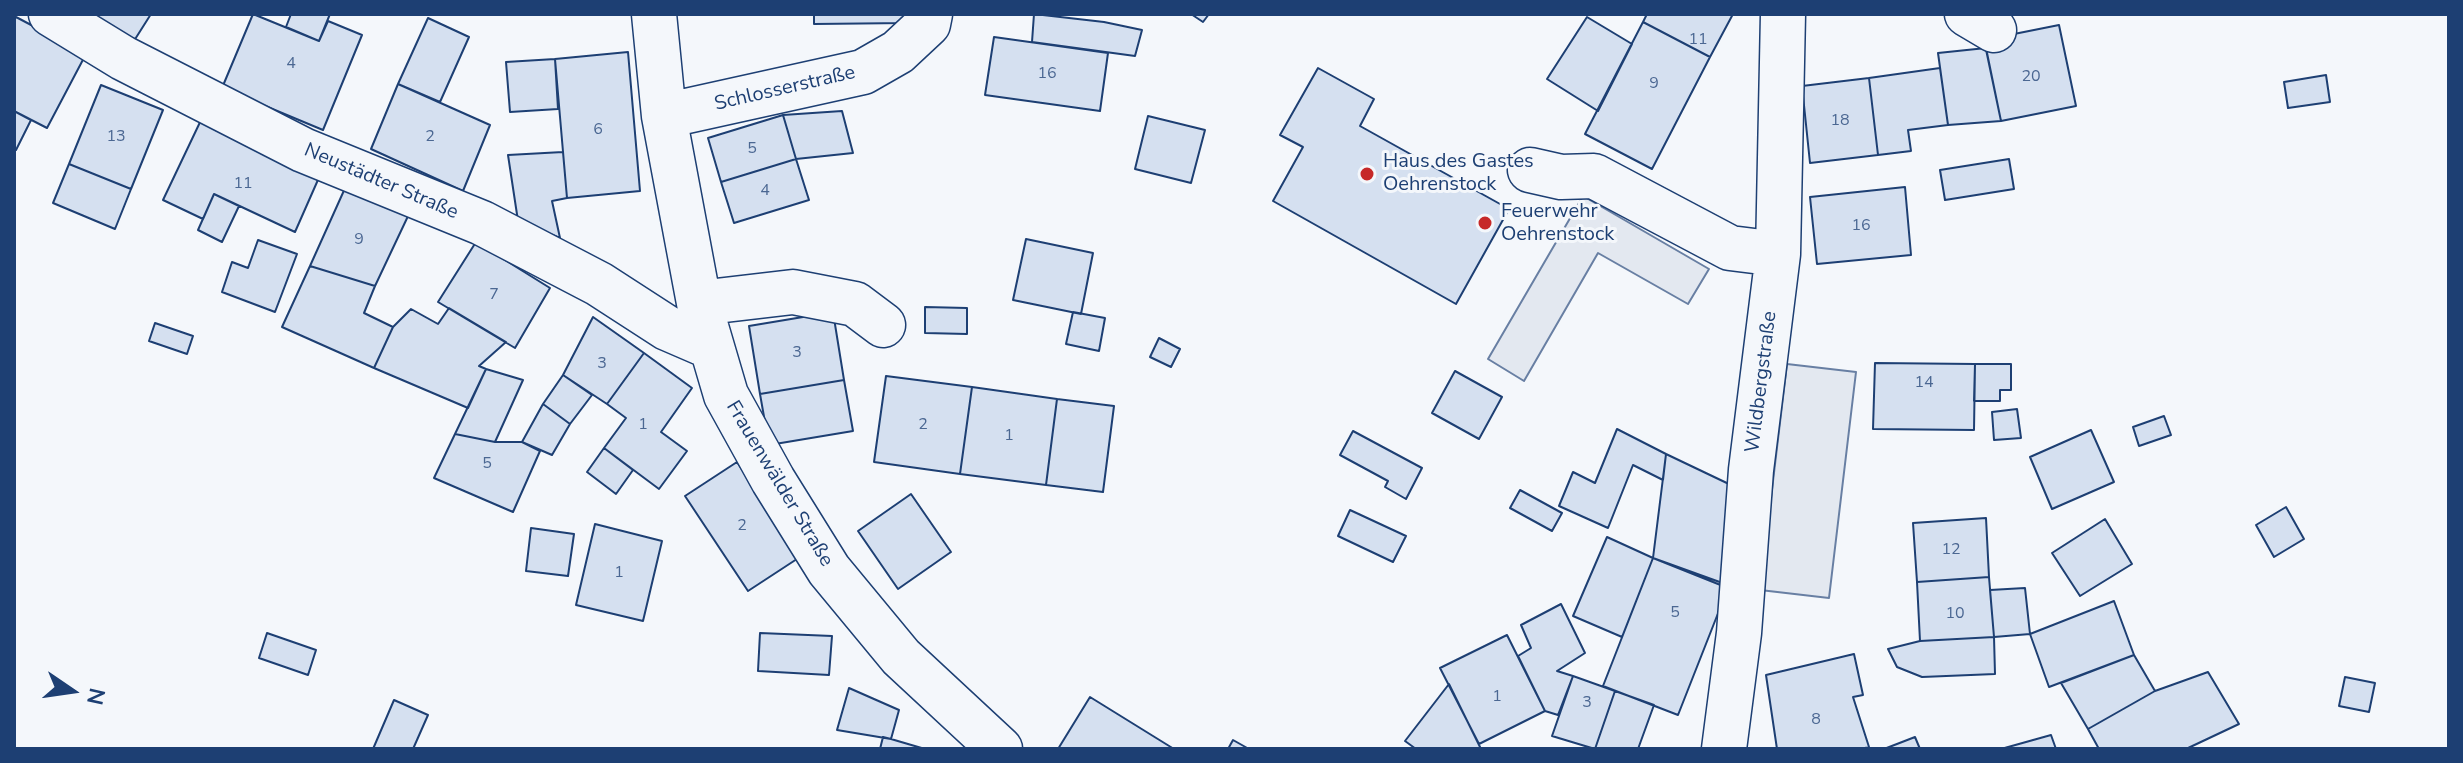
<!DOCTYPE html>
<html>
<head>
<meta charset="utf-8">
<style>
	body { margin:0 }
	#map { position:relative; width:2463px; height:763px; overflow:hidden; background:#f4f7fb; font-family:"Nunito Sans",sans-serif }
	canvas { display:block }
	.frame { position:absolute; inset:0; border:16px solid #1d3f73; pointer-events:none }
	.north { position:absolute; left:32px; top:651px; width:80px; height:80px; -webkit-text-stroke:6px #f4f7fb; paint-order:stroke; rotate:103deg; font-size:22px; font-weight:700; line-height:32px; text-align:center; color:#1d3f73 }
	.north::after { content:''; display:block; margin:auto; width:28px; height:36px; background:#1d3f73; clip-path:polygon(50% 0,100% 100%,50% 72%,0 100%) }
</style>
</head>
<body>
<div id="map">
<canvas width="2463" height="763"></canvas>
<div class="frame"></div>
<div class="north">N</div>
</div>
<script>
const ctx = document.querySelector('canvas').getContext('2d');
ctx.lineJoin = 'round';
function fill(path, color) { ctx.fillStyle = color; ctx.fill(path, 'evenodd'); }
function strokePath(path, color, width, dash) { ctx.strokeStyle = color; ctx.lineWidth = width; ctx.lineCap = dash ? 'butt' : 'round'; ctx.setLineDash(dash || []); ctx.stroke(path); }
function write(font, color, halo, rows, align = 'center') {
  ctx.font = font + ' "Nunito Sans",sans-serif'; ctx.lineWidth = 6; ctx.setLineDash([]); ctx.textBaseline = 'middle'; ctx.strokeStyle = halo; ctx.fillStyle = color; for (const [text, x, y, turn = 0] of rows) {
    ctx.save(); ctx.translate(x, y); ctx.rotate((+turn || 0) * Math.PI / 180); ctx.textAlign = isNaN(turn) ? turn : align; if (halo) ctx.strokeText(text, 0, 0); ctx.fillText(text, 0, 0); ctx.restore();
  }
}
const parking = new Path2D(`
	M 1583,196 L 1709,269 L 1688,304 L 1598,253 L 1524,381 L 1488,359 Z
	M 1787,364 L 1856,372 L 1829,598 L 1760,590 Z`);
fill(parking, '#e3e8f0');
strokePath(parking, '#687fa3', 2);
const building = new Path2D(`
	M 85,14 L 151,14 L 132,44 Z
	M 253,14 L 319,41 L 328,21 L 362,35 L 323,130 L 222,88 Z
	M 291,14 L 330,14 L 319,41 L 286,27 Z
	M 814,14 L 909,14 L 907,23 L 814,24 Z
	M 1034,14 L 1104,22 L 1142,30 L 1135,56 L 1032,42 Z
	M 1191,14 L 1209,14 L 1203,22 Z
	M 1647,14 L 1733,14 L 1710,57 L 1643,22 Z
	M 16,17 L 86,54 L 47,128 L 14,111 L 14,21 Z
	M 1587,17 L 1632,44 L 1598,111 L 1547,79 Z
	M 428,18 L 469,37 L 440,102 L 398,84 Z
	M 1643,22 L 1710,57 L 1652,169 L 1585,134 Z
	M 2059,25 L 2076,106 L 2001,121 L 1984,40 Z
	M 994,37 L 1108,53 L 1100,111 L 985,95 Z
	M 1986,48 L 2001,121 L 1948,125 L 1938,53 Z
	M 628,52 L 640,191 L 567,198 L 555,59 Z
	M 555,59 L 558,109 L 510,112 L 506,62 Z
	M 1318,68 L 1374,99 L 1360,126 L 1509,209 L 1456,304 L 1273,201 L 1303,147 L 1280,135 Z
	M 1940,68 L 1948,125 L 1908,130 L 1911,151 L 1878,155 L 1869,78 Z
	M 2326,75 L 2330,102 L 2288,108 L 2284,82 Z
	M 1869,78 L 1878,155 L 1810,163 L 1802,86 Z
	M 398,84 L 490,125 L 463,191 L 371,149 Z
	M 101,85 L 163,110 L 131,189 L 69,164 Z
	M 14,111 L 31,120 L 16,150 L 14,149 Z
	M 842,111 L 853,153 L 796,159 L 783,115 Z
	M 783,115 L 796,159 L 721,182 L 708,138 Z
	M 1148,116 L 1205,130 L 1191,183 L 1135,169 Z
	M 202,118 L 321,173 L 295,232 L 214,194 L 203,219 L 163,200 Z
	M 563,152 L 567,198 L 552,201 L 560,238 L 518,221 L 508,155 Z
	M 796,159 L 809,200 L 734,223 L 721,182 Z
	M 2009,159 L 2014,189 L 1945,200 L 1940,170 Z
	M 69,164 L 131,189 L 115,229 L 53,203 Z
	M 346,186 L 409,214 L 375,286 L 310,266 Z
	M 1905,187 L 1911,255 L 1817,264 L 1810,197 Z
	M 214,194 L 239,206 L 222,242 L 198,230 Z
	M 1026,239 L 1093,253 L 1081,314 L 1013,300 Z
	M 258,240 L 297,254 L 275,312 L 222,292 L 232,262 L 248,268 Z
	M 476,242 L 550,288 L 515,348 L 438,302 Z
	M 310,266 L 375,286 L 364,313 L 393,327 L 374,368 L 282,327 Z
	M 925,307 L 967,308 L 967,334 L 925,333 Z
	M 449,308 L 506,342 L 479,366 L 486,369 L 468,408 L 374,368 L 393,327 L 411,309 L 438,324 Z
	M 833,312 L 844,380 L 760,394 L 749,326 Z
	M 1073,312 L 1105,318 L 1099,351 L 1066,344 Z
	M 593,317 L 644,353 L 607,404 L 563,375 Z
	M 155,323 L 193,336 L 187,354 L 149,341 Z
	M 1159,338 L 1180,349 L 1171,367 L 1150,357 Z
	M 644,353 L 692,388 L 661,432 L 687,451 L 659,489 L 604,448 L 626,418 L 607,404 Z
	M 1875,363 L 1975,364 L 1974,430 L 1873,429 Z
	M 1975,364 L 2011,364 L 2011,390 L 2000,390 L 2000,401 L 1974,401 Z
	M 486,369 L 523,380 L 495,442 L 455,434 Z
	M 1455,371 L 1502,397 L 1479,439 L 1432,413 Z
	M 563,375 L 592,395 L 570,424 L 543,404 Z
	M 886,376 L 972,387 L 960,474 L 874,462 Z
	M 844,380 L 853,431 L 769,445 L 760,394 Z
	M 972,387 L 1057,399 L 1046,485 L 960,474 Z
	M 1057,399 L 1114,406 L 1103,492 L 1046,485 Z
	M 543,404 L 570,424 L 552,455 L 522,442 Z
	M 2017,409 L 2021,438 L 1994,440 L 1992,412 Z
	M 2164,416 L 2171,435 L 2139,446 L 2133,427 Z
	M 1617,429 L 1666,454 L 1663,480 L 1633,465 L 1608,528 L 1559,506 L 1573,472 L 1595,483 Z
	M 2091,430 L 2114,482 L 2052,509 L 2030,457 Z
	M 1353,431 L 1422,468 L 1406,499 L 1385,487 L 1388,481 L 1340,455 Z
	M 455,434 L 495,442 L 522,442 L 540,451 L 513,512 L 434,478 Z
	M 604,448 L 633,470 L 616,494 L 587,472 Z
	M 1666,454 L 1731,485 L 1728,585 L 1653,558 Z
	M 737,462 L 800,557 L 748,591 L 685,496 Z
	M 1520,490 L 1562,513 L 1552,531 L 1510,508 Z
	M 911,494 L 951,552 L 898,589 L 858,531 Z
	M 2286,507 L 2304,539 L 2274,557 L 2256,525 Z
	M 1350,510 L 1406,536 L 1393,562 L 1338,536 Z
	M 1986,518 L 1989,577 L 1917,582 L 1913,523 Z
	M 2105,519 L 2132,564 L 2080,596 L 2052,553 Z
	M 595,524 L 662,541 L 643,621 L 576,605 Z
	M 531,528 L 574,534 L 568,576 L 526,571 Z
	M 1607,537 L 1653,558 L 1622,637 L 1573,616 Z
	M 1653,558 L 1728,588 L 1678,715 L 1603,686 Z
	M 1989,577 L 1994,637 L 1920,641 L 1917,582 Z
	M 2025,588 L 2030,634 L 1994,637 L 1990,590 Z
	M 2114,601 L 2134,655 L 2049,687 L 2030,634 Z
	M 1561,604 L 1585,653 L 1557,671 L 1573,676 L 1558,715 L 1545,711 L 1518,656 L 1531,648 L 1521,625 Z
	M 267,633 L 316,650 L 308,675 L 259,658 Z
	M 760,633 L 832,636 L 829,675 L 758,671 Z
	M 1507,635 L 1545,711 L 1479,744 L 1440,668 Z
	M 1994,637 L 1995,674 L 1922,677 L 1897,667 L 1888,649 L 1920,641 Z
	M 1854,654 L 1863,695 L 1853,697 L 1869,747 L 1861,749 L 1777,749 L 1766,675 Z
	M 2134,655 L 2155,691 L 2088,729 L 2061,683 Z
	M 2208,672 L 2239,724 L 2186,749 L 2099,749 L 2088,729 L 2155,691 Z
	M 1573,676 L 1615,691 L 1595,749 L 1552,736 Z
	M 2345,677 L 2375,683 L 2369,712 L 2339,706 Z
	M 1449,684 L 1481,749 L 1416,749 L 1405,741 Z
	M 849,688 L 899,710 L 891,739 L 837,730 Z
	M 1615,691 L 1654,705 L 1638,749 L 1595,749 Z
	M 1090,697 L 1174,749 L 1058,749 Z
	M 394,700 L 428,715 L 413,749 L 373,749 Z
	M 2051,735 L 2056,749 L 2001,749 Z
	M 883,737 L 891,739 L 925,749 L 880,749 Z
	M 1915,737 L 1920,749 L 1884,749 Z
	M 1233,740 L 1249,749 L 1228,749 Z`);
fill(building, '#d5e0f0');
strokePath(building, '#1d3f73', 2);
const minor = new Path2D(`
	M 51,14 L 123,58 L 303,150 L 482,223 L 599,284 L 667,328 L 711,347
	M 654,14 L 664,116 L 699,303 L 726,395 L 773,480 L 829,570 L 901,657 L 1000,749
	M 1967,14 L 1994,30
	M 664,116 L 863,72 L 898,52 L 928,24 L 930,14
	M 1530,170 L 1561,177 L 1594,176 L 1730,248 L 1778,254
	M 699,303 L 793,292 L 855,304 L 883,325
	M 1724,749 L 1739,633 L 1751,470 L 1778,254 L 1783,14`);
strokePath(minor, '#1d3f73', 47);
strokePath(minor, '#f4f7fb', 44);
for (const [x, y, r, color] of [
	[1367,174,8,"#c62828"],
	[1485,223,8,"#c62828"]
]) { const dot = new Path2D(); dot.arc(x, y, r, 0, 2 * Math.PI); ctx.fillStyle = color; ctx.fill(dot); strokePath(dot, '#f4f7fb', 3); }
write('16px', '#4b6792', null, [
	["11",1698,40],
	["4",291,64],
	["16",1047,74],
	["20",2031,77],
	["9",1654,84],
	["18",1840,121],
	["6",598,130],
	["13",116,137],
	["2",430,137],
	["5",752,149],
	["11",243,184],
	["4",765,191],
	["16",1861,226],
	["9",359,240],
	["7",494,295],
	["3",797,353],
	["3",602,364],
	["14",1924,383],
	["1",643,425],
	["2",923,425],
	["1",1009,436],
	["5",487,464],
	["2",742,526],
	["12",1951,550],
	["1",619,573],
	["5",1675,613],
	["10",1955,614],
	["1",1497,697],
	["3",1587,703],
	["8",1816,720]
]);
write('20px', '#1d3f73', '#f4f7fb', [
	["Schlosserstraße",785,89,-13],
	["Neustädter Straße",381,182,23],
	["Wildbergstraße",1762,382,-83],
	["Frauenwälder Straße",779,484,59]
]);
write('20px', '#1d3f73', '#f4f7fb', [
	["Haus des Gastes",1383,162],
	["Oehrenstock",1383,185],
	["Feuerwehr",1501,212],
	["Oehrenstock",1501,235]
], 'left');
</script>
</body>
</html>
